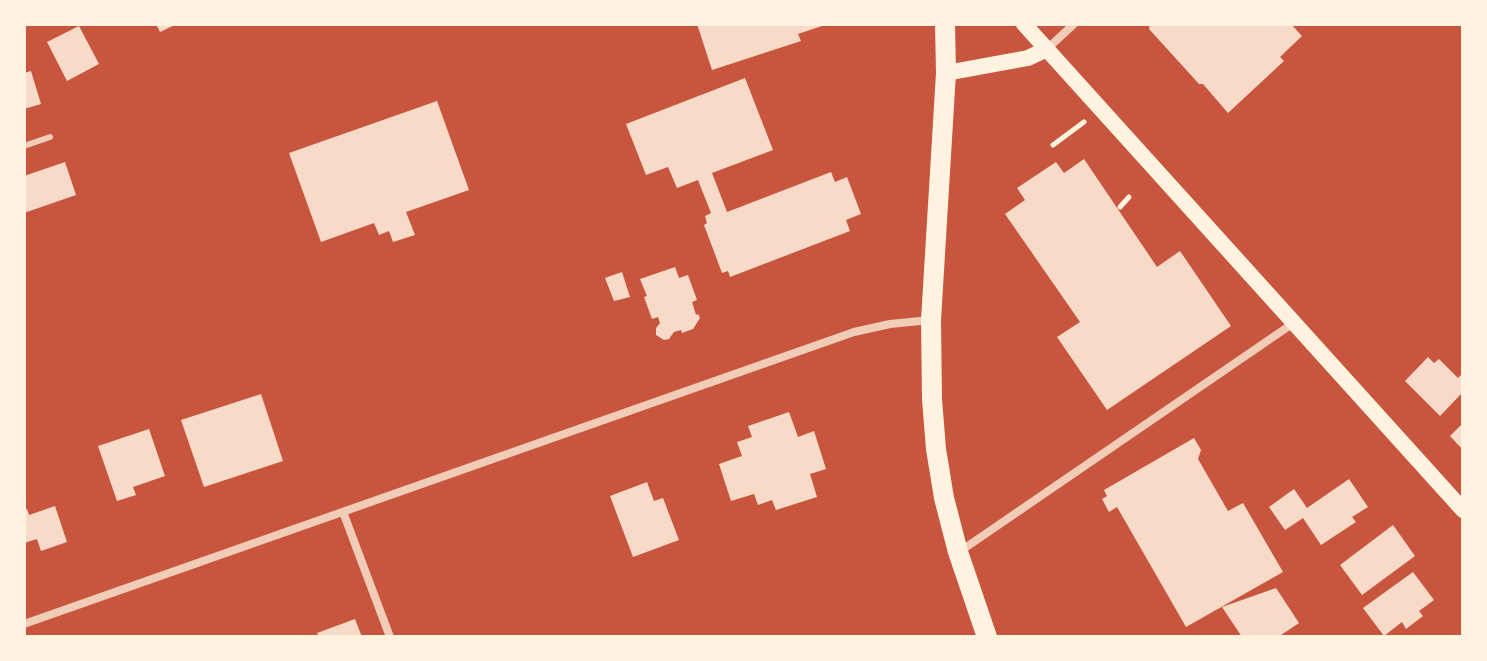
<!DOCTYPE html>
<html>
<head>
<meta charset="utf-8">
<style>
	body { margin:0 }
	#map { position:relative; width:1487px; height:661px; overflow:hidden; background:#c8553d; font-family:"Exo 2",sans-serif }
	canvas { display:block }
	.frame { position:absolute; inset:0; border:26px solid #fff3e0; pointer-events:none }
</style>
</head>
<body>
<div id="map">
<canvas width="1487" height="661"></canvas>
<div class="frame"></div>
</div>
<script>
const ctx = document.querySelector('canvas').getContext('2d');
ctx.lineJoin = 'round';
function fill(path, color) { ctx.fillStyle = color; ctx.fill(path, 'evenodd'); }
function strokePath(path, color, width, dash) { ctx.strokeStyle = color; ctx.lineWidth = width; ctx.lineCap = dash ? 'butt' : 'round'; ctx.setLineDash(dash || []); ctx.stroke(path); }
fill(new Path2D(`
	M 156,24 L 177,24 L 160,32 Z
	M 697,24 L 825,24 L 825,25 L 798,34 L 801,41 L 712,70 Z
	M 1150,24 L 1291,24 L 1302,36 L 1280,57 L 1284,61 L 1228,113 L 1203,84 L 1199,84 L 1149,29 Z
	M 79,26 L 99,64 L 67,81 L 47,42 Z
	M 31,71 L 41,104 L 24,109 L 24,73 Z
	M 745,78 L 773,150 L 712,173 L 727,212 L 831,172 L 835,182 L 847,177 L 861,214 L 846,220 L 850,231 L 730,277 L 728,271 L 722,273 L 704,225 L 707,223 L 705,216 L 711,213 L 698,180 L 677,188 L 668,167 L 646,175 L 626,124 Z
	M 437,101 L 469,190 L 406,212 L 415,235 L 393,242 L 389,231 L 379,235 L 374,223 L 321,242 L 289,153 Z
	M 1084,159 L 1157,267 L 1180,251 L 1231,326 L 1107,410 L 1057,337 L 1080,322 L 1005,214 L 1025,200 L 1017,188 L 1056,162 L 1064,173 Z
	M 65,162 L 76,195 L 24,213 L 24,176 Z
	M 675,267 L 679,278 L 688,275 L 697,300 L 692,302 L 696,315 L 698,314 L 700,318 L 693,329 L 682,333 L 681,330 L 674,332 L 669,339 L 664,340 L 656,335 L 656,328 L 660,323 L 658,317 L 652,319 L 644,297 L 647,296 L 640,279 Z
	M 622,272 L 630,297 L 614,301 L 605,278 Z
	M 1428,357 L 1434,363 L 1439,359 L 1458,378 L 1461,375 L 1463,377 L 1463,392 L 1440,416 L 1405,381 Z
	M 261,394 L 283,461 L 204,487 L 181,420 Z
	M 789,412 L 798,437 L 814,431 L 826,469 L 810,474 L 817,497 L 776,510 L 772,500 L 758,505 L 754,494 L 731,501 L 719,464 L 742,456 L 737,442 L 752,437 L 748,426 Z
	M 1463,423 L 1463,450 L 1450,436 Z
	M 149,429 L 165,476 L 133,487 L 136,495 L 117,501 L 98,446 Z
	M 1194,438 L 1201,450 L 1198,459 L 1228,511 L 1243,503 L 1283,572 L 1186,627 L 1117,507 L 1109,512 L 1102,499 L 1107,496 L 1104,490 Z
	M 1349,479 L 1368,507 L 1352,517 L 1356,522 L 1321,545 L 1303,518 L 1285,530 L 1269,507 L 1294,489 L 1307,508 Z
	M 647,482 L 654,501 L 663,498 L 679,540 L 633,557 L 610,496 Z
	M 55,506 L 67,542 L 41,551 L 37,539 L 24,543 L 24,510 L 27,509 L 29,515 Z
	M 1393,525 L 1415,556 L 1362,595 L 1340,565 Z
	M 1413,572 L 1434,600 L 1419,611 L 1423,616 L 1406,629 L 1402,622 L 1384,636 L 1363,608 Z
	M 1276,588 L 1299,623 L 1278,637 L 1242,637 L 1222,607 Z
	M 355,619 L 362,637 L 319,637 L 317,633 Z`), '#f7dbc8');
strokePath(new Path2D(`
	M 1053,145 L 1084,122
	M 1120,207 L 1129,197`), '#fff3e0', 5);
strokePath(new Path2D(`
	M 24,146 L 50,137`), '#f1ccb7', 6);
strokePath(new Path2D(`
	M 1047,49 L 1074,24
	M 343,512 L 390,637
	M 959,552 L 1295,322
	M 24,624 L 854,332 L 890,324 L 930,320`), '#f1ccb7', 8);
strokePath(new Path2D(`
	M 1024,24 L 1463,510
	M 946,73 L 1028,58 L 1047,49`), '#fff3e0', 16);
strokePath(new Path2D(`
	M 945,24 L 946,73 L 931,320 L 932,399 L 936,449 L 944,498 L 958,552 L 987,637`), '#fff3e0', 20);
</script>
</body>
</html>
